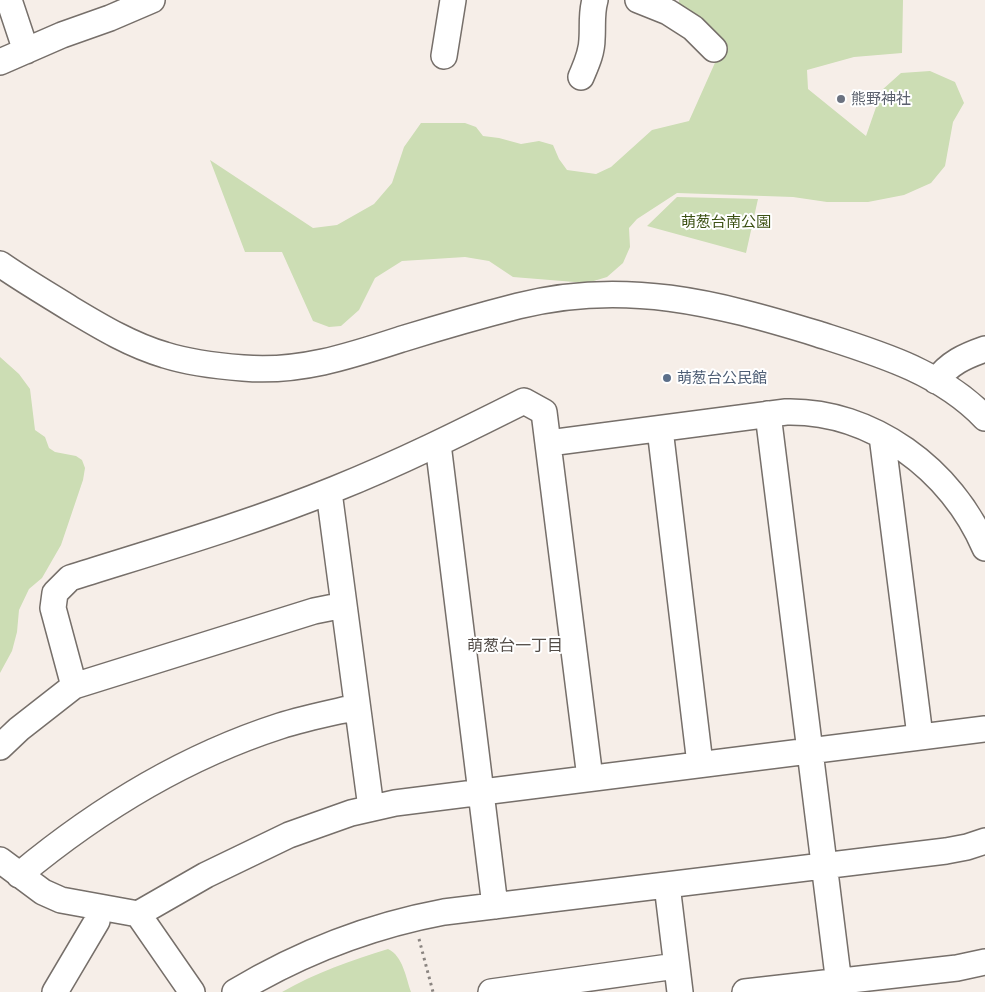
<!DOCTYPE html>
<html>
<head>
<meta charset="utf-8">
<style>
	body { margin:0 }
	canvas { display:block; background:#f6eee8 }
</style>
</head>
<body>
<canvas width="985" height="992"></canvas>
<script>
const ctx = document.querySelector('canvas').getContext('2d');
ctx.lineJoin = 'round';
function fill(path, color) { ctx.fillStyle = color; ctx.fill(path, 'evenodd'); }
function strokePath(path, color, width, dash) { ctx.strokeStyle = color; ctx.lineWidth = width; ctx.lineCap = dash ? 'butt' : 'round'; ctx.setLineDash(dash || []); ctx.stroke(path); }
function write(font, color, halo, rows, align = 'center') {
  ctx.font = font + ' "Exo 2","Noto Sans JP",sans-serif'; ctx.lineWidth = 4; ctx.setLineDash([]); ctx.textBaseline = 'middle'; ctx.strokeStyle = halo; ctx.fillStyle = color; for (const [text, x, y, turn = 0] of rows) {
    ctx.save(); ctx.translate(x, y); ctx.rotate((+turn || 0) * Math.PI / 180); ctx.textAlign = isNaN(turn) ? turn : align; if (halo) ctx.strokeText(text, 0, 0); ctx.fillText(text, 0, 0); ctx.restore();
  }
}
fill(new Path2D(`
	M 679,0 L 903,0 L 902,53 L 854,57 L 807,70 L 808,89 L 866,136 L 882,90 L 901,73 L 930,71 L 955,82 L 964,103 L 953,122 L 945,166 L 931,183 L 904,195 L 868,202 L 827,202 L 793,197 L 677,193 L 637,219 L 629,228 L 630,247 L 623,263 L 607,277 L 587,283 L 513,277 L 489,261 L 465,257 L 402,261 L 375,278 L 359,310 L 341,326 L 329,327 L 313,321 L 282,252 L 245,252 L 210,160 L 313,228 L 337,225 L 374,204 L 392,183 L 404,147 L 421,123 L 465,123 L 476,127 L 483,136 L 499,138 L 521,144 L 539,141 L 553,145 L 559,159 L 567,170 L 596,174 L 611,167 L 652,130 L 689,121 L 722,47 L 677,13 Z
	M 677,197 L 758,199 L 746,253 L 647,226 Z
	M 0,357 L 19,374 L 30,389 L 35,430 L 45,437 L 49,448 L 55,452 L 76,456 L 82,460 L 85,468 L 83,480 L 61,545 L 42,578 L 29,589 L 19,610 L 17,632 L 12,651 L 0,673 Z
	M 388,949 C 403,956 406,978 411,992 L 282,992 C 315,973 352,960 388,949 Z`), '#ccddb4');
const minor = new Path2D(`
	M 9,0 L 26,51
	M 638,0 L 668,12 L 693,28 L 714,49
	M 444,56 L 453,0
	M 0,62 L 62,35 L 110,18 L 152,0
	M 581,77 C 586,65 592,53 592,39 C 593,26 591,14 595,0
	M 0,264 C 23,280 47,294 71,309 C 101,327 131,345 165,355 C 190,363 217,366 243,368 C 299,373 350,356 402,339 C 441,327 479,316 518,306 C 624,279 717,303 818,334 C 877,353 940,371 985,418
	M 936,381 C 949,363 965,356 985,349
	M 768,414 L 840,992
	M 660,429 L 700,764
	M 882,436 L 920,736
	M 549,443 L 786,412 C 872,410 952,470 985,548
	M 438,444 L 495,906
	M 329,492 L 371,808
	M 74,686 L 53,608 L 55,593 L 70,578 C 159,550 249,524 335,489 C 400,463 462,432 524,401 L 544,412 L 590,778
	M 0,747 L 19,729 L 74,686 L 314,611 L 344,605
	M 0,860 L 43,892 L 61,900 L 138,914 L 206,875 L 289,835 L 351,813 L 395,803 L 985,729
	M 19,875 C 96,811 184,757 280,726 C 305,718 331,713 357,707
	M 667,885 L 680,992
	M 138,914 L 192,992
	M 55,992 L 97,921 L 99,907
	M 235,992 C 300,953 369,926 444,912 L 946,851 L 967,847 L 985,841
	M 491,992 L 676,966
	M 745,992 L 957,968 L 985,962`);
strokePath(minor, '#766f6a', 28);
strokePath(new Path2D(`
	M 419,939 L 433,992`), '#8a8480', 3, [2.5, 4]);
strokePath(minor, '#fff', 25);
for (const [x, y, r, color] of [
	[841,99,5,"#6b7280"],
	[667,378,5,"#5c6f8a"]
]) { const dot = new Path2D(); dot.arc(x, y, r, 0, 2 * Math.PI); ctx.fillStyle = color; ctx.fill(dot); strokePath(dot, '#fff', 2); }
write('15px', '#5b616d', '#fff', [
	["熊野神社",851,99]
], 'left');
write('15px', '#3c5114', '#fff', [
	["萌葱台南公園",726,222]
]);
write('15px', '#4e5e75', '#fff', [
	["萌葱台公民館",677,378]
], 'left');
write('16px', '#524c47', '#fff', [
	["萌葱台一丁目",515,646]
]);
</script>
</body>
</html>
